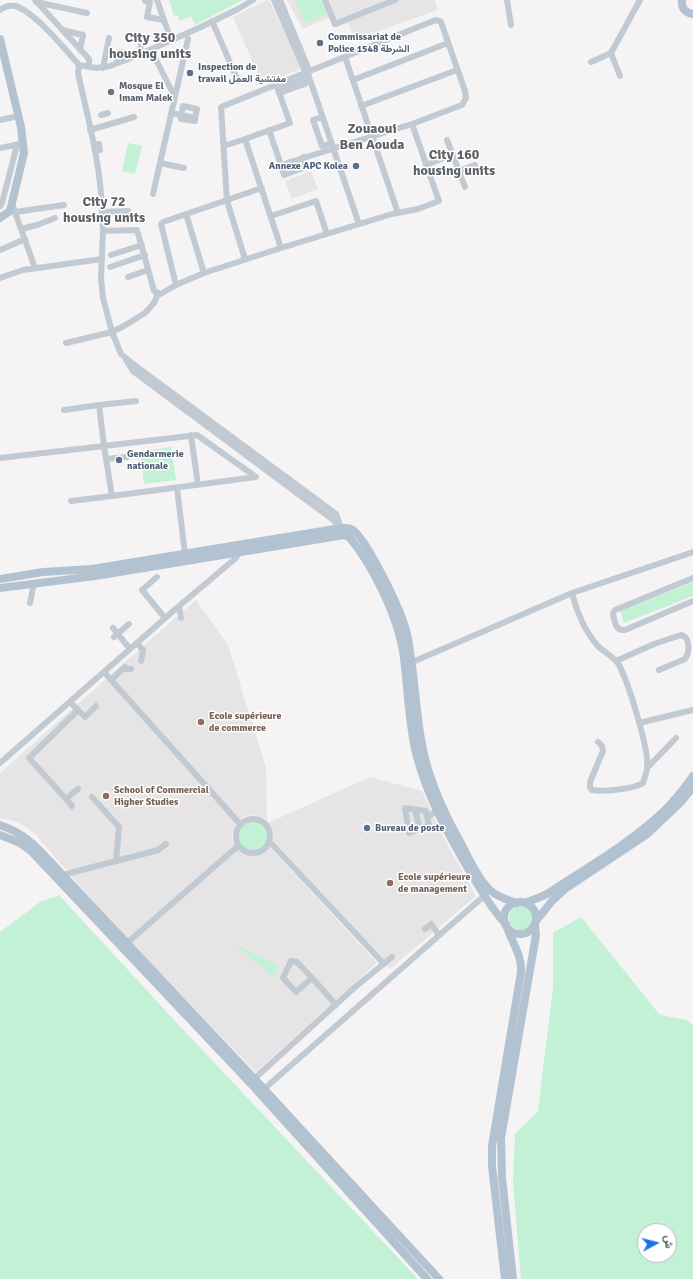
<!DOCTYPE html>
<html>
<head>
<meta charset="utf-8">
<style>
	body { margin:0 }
	#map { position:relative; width:693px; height:1279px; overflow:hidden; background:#f5f3f3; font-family:Signika,Vazirmatn,sans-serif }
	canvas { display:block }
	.north { position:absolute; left:637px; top:1223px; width:40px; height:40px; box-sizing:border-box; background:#fff; border:1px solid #b7bbc0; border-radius:50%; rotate:83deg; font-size:11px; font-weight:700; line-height:16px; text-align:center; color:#4a5661 }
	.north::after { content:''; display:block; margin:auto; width:14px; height:18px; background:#1a73e8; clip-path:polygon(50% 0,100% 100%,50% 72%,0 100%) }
</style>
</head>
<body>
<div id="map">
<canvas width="693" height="1279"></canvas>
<div class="north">ش</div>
</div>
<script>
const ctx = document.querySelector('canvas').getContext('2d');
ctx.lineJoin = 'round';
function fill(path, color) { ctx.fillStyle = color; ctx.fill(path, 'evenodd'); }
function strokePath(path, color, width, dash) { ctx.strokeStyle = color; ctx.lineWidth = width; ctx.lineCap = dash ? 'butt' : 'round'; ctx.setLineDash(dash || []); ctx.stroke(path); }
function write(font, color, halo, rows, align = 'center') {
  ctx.font = font + ' Signika,Vazirmatn,sans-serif'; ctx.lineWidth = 3; ctx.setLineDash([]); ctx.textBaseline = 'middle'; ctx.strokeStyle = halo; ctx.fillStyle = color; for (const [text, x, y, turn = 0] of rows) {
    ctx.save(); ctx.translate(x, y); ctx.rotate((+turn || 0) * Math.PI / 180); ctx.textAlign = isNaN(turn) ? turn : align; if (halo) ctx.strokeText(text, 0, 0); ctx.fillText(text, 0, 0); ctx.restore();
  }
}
fill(new Path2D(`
	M 267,0 L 269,0 L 302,68 L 263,85 L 233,17 Z
	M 287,0 L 435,0 L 438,10 L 355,39 L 348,23 L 335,28 L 330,17 L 303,29 Z
	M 311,171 L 318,189 L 292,199 L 285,181 Z
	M 196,600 L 228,645 L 266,768 L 267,822 L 264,819 L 254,815 L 243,817 L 240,820 L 109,676 Z
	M 107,678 L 236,823 L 231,838 L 235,846 L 127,940 L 35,834 L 26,827 L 17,822 L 0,818 L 0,773 Z
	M 370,777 L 422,791 L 447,844 L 476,896 L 390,969 L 274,841 L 271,828 L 268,823 Z
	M 269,846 L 377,963 L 256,1072 L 131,943 L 238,849 L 244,854 L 254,856 L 261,853 Z`), '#e6e4e5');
fill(new Path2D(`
	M 169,0 L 243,0 L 195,25 L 191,16 L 180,21 L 177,15 L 174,16 Z
	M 295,0 L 321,0 L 327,14 L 305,24 Z
	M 128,143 L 142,146 L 135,174 L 122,171 Z
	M 171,447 L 176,480 L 144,484 L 140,452 Z
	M 693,582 L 693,596 L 624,623 L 620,611 Z
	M238 836a15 15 0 1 1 30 0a15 15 0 1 1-30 0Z
	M 59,895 L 175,1021 L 418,1279 L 0,1279 L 0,932 L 40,902 Z
	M509 918a12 12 0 1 1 24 0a12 12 0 1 1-24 0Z
	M 581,917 L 660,1015 L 687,1020 L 693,1025 L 693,1279 L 521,1279 L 513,1183 L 515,1134 L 538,1111 L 553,987 L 553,933 ZM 645,1231 L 669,1231 L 669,1255 L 645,1255 Z
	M 233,943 L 279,966 L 273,977 Z`), '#c3f1d5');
strokePath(new Path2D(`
	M 35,0 L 89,59 L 89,67
	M 146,0 L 145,1 L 150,2 L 147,17 L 163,20
	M 157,0 L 171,40
	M 274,0 L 305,71
	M 280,0 L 309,70
	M 325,0 L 335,24 L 395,0
	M 507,0 L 511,25
	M 36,2 L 87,13
	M 0,10 C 4,7 9,5 15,6 C 34,11 66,50 79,65 L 96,68 L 110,66 L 136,56 L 201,27 L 238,9 L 253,0
	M 212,21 L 238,81
	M 62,30 L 83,35 L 80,50
	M 151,50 L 175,97
	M 611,53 L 620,76
	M 139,55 L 142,41
	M 345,57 L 398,213
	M 591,62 L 611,53 L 640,0
	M 117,63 L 119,52 L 127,53 L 126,60
	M 79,65 L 78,73 C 88,119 101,165 102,212 L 128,211
	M 103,68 L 109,38
	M 307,71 L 359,224
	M 353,80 L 448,43
	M 276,84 L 290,123 L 245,139 L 281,248
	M 279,93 L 305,84 L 304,79 L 281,87 L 283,92
	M 361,106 L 457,70
	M 171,113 L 195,118 L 195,121 L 181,119 L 183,106 L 197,109 L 195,118
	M 101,115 L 108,113
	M 323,117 L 313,120 L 322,146 L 332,143
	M 0,120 L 19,116
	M 90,130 L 134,117
	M 447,140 L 465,187
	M 94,145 L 99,144 L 100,150 L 95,151
	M 224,146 L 245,139
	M 0,148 L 20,144
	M 160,163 L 184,168
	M 281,165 L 284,175 L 306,167 L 303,157
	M 426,165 L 452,155
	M 459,171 L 475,165
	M 153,194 L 188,39
	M 12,204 L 35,268
	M 0,206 L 2,203 L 17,145
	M 12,211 L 15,212 L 64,205
	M 102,212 L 103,231 L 101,278 L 103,298 L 112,332 L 121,354 L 137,367 L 336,514 L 341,528
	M 186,214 L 204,273
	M 271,216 L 316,201 L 327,234
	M 21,229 L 37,225 L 55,218
	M 103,231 L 137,230 L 153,287 L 154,291 L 160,294
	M 0,250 L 25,239
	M 111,255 L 142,245
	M 245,259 L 227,201 L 221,107 L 433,21 L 437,20 L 441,22 L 465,91 L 466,98 L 462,105 L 412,124 L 281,165 L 269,130
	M 110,267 L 145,255
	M 128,277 L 148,270
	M 0,278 L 23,270 L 102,259
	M 176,285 L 161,224 L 163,222 L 262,188
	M 66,343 L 112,332 L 124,326 L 145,313 L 154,303 L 157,296 L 176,285 L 204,273 L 281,248 L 392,214 L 418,209 L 439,201 L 412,124
	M 126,360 L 133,371 L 332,519 L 340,527
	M 99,405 L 136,401
	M 191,435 L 198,485
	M 197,435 L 256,477 L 112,496 L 104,446 Z
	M 0,458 L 104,446 L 99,405 L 64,410
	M 106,459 L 127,457
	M 177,488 L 185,554
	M 71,501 L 112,496
	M 157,577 L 142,590 L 165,618
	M 693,578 L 620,608 L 615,610 L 613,614 C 615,622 615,631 625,630 L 693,601
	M 572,593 C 577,612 584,630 597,645 C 603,652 615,657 619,665 C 628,682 650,751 647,768 C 647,773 644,778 643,783 C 634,789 603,792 592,790 L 590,787 L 590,782 L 603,751 L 602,746 L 598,742
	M 30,603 L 34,583
	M 179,606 L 181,618
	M 113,628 L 130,649
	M 114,637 L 129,624
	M 137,643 L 143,650 L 141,661
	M 616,661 L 654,644 L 681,635 C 690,637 690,652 685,659 L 659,670
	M 408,664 L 572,593 L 693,552
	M 104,672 L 240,824
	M 111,680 L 125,667 L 127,669 L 131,669
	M 70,702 L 85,717 L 96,706
	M 639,723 L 693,710
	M 0,763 L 179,606 L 236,558 L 241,550
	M 647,768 L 676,738
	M 92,797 L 119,827 L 116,861
	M 66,799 L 29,758 L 78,710
	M 72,806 L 66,799 L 78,789
	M 415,810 L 420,829
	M 427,817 L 429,825 L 409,833 L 405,808 L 426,811 L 427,817 L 437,811
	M236 836a17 17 0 1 1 34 0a17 17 0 1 1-34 0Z
	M 269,841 L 384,964
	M 63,875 L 158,850 L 166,844
	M 425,929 L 431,924 L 439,935
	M 127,943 L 238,846
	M 312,978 L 296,992 L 283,978 L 291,961 L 297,962 L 312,978 L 314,980 L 336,1005
	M 254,1079 L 354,988 L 392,957
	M 260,1088 L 264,1089 L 484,896`), '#c1cad2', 6);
strokePath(new Path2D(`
	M 682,0 C 681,8 685,13 693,14
	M 0,39 L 21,127 L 24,153 L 10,211 L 0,218
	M 0,579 L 43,572 L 92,569 L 341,528 C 346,528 349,527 353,530 C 369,543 402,612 407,634 C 414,668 415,704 421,739 C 427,777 443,812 462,845 C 468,858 481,883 491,891 C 498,897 508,900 516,903
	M 0,588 L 95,576 L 344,535 L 349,537 C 372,564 397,615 403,651 C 408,685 408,720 416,753 C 427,797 450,838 473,877 C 483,893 492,910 506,924
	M 0,825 C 18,831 30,840 43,854 L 264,1089 L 439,1279
	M 0,835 L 20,843 L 31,851 L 254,1087 L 427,1279
	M504 918a16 16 0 1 1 32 0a16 16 0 1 1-32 0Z
	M 524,903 L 538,898 L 547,894 C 586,868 629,844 663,812 C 674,801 684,789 693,776
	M 536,921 L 552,901 L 565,889 L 646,835 L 681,802 L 693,787
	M 505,1279 L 492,1166 L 492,1146 L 521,972 C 522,955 512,943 507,927
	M 513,1279 L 502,1178 L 501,1138 L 536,935 L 535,924`), '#b3c2d1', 8);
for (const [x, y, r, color] of [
	[320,43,4,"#5c6f8a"],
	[190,73,4,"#5c6f8a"],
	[111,92,4,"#6b7280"],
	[356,166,4,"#5c6f8a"],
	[119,460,4,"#5c6f8a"],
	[201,722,4,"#8d6e63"],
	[106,796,4,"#8d6e63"],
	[367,828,4,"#5c6f8a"],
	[390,883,4,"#8d6e63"]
]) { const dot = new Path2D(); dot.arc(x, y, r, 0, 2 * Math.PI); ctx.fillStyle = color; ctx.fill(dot); strokePath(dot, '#fff', 1.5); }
write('bold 10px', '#4e5e75', '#fff', [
	["Commissariat de",328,37],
	["Police 1548 الشرطة",328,49],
	["Inspection de",198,67],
	["travail مفتشية العمل",198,79],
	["Annexe APC Kolea",348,166,"right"],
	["Gendarmerie",127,454],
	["nationale",127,466],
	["Bureau de poste",375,828]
], 'left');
write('bold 10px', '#5b616d', '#fff', [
	["Mosque El",119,86],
	["Imam Malek",119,98]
], 'left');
write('bold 10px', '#785e54', '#fff', [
	["Ecole supérieure",209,716],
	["de commerce",209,728],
	["School of Commercial",114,790],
	["Higher Studies",114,802],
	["Ecole supérieure",398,877],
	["de management",398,889]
], 'left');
write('bold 14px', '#5f6368', '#fff', [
	["City 350",150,38],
	["housing units",150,54],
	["Zouaoui",372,129],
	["Ben Aouda",372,145],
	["City 160",454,155],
	["housing units",454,171],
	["City 72",104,202],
	["housing units",104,218]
]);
</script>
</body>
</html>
